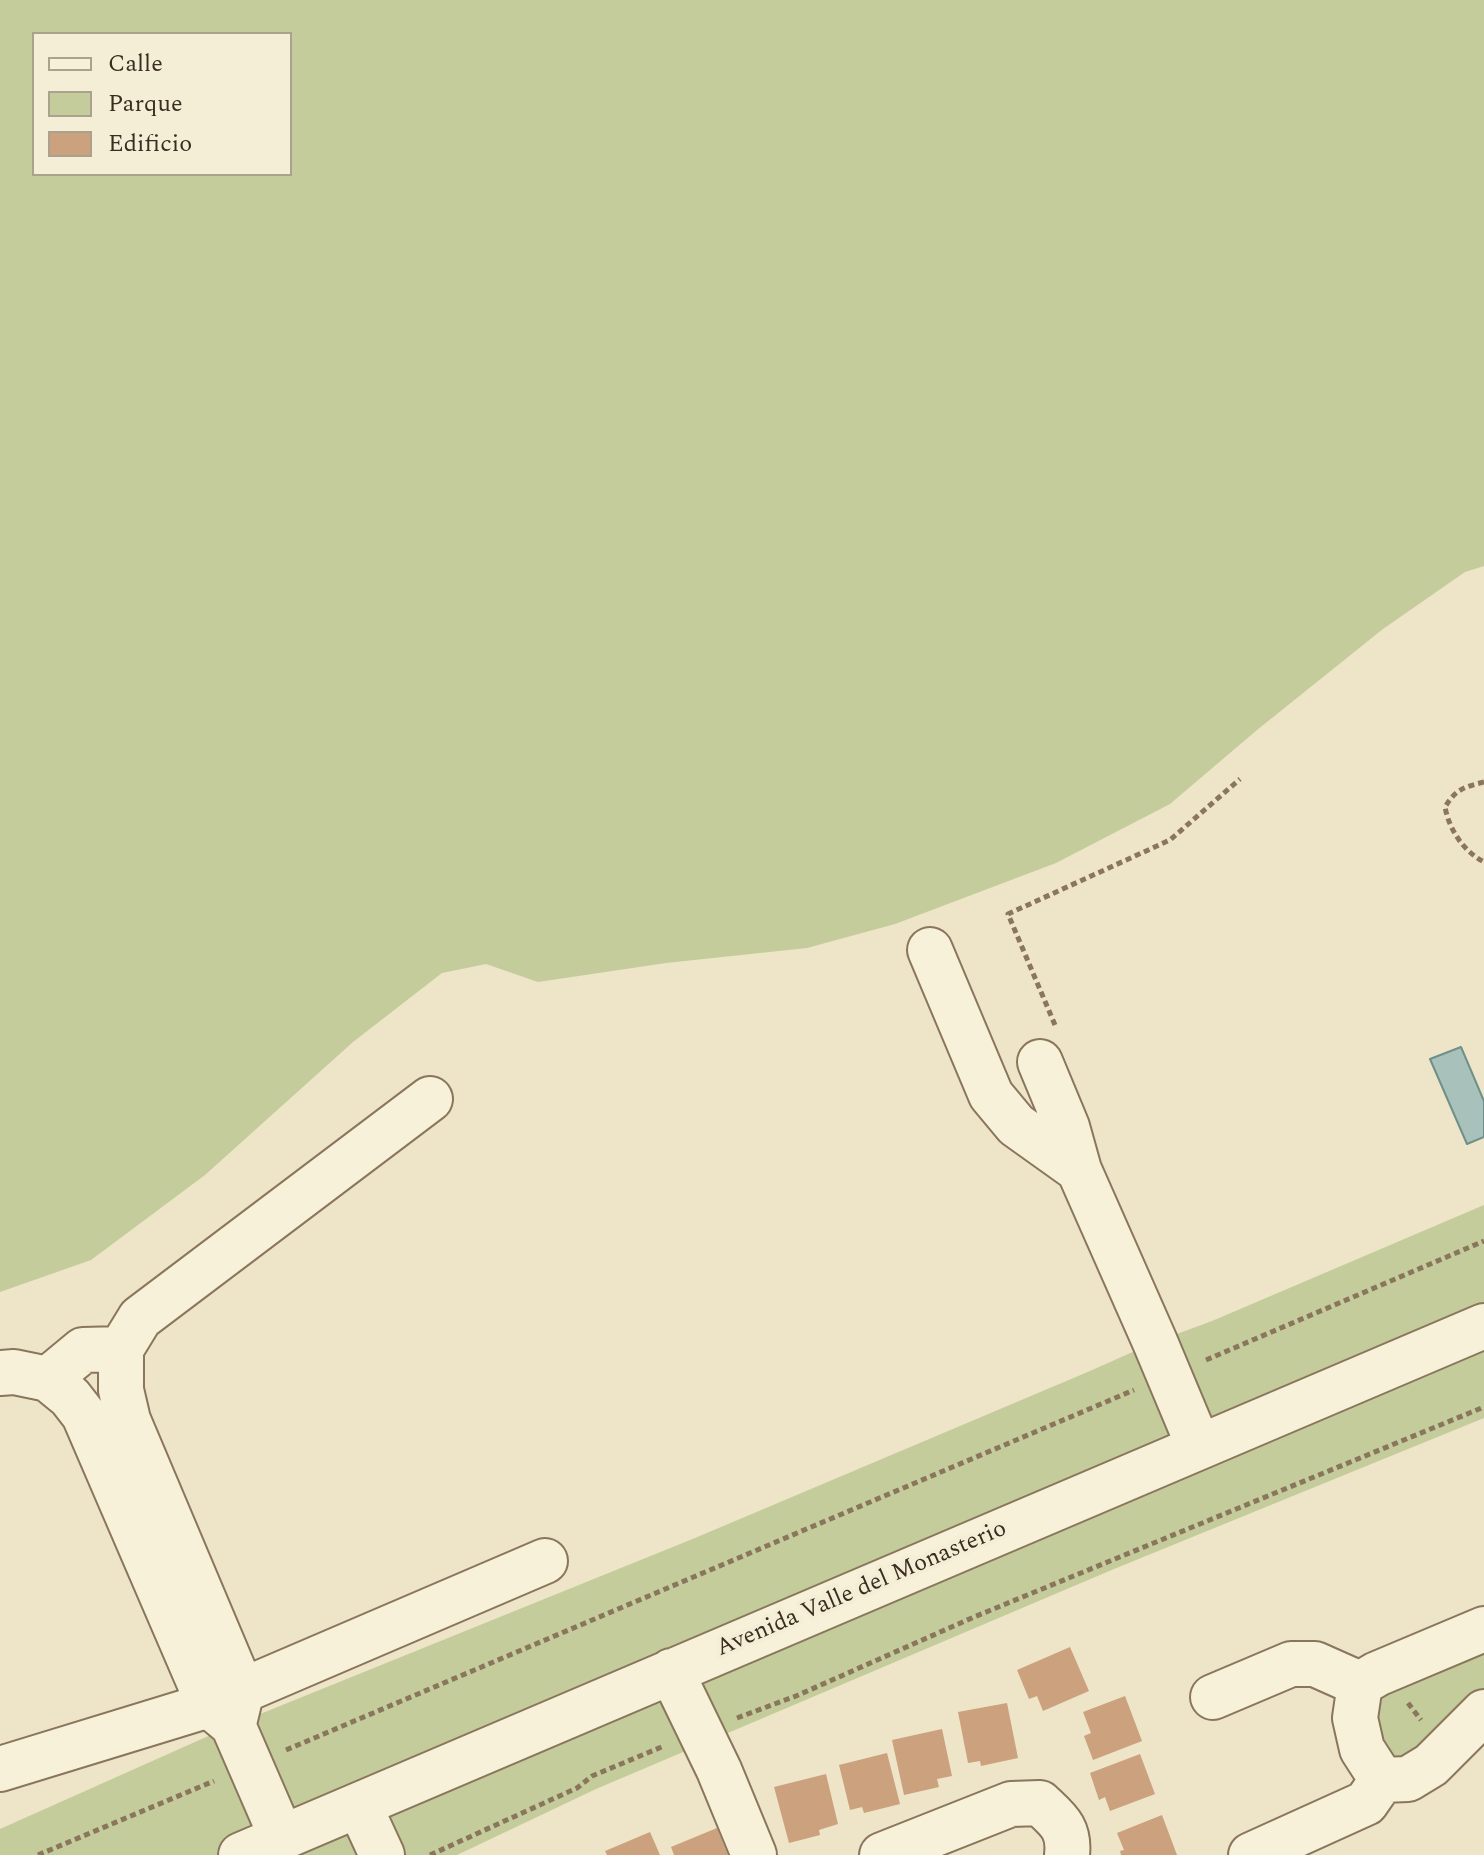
<!DOCTYPE html>
<html>
<head>
<meta charset="utf-8">
<style>
	body { margin:0 }
	#map { position:relative; width:1484px; height:1855px; overflow:hidden; background:#eee4c7; font-family:Spectral,serif }
	canvas { display:block }
	.legend { position:absolute; left:32px; top:32px; width:260px; height:144px; box-sizing:border-box; background:#f5eed7; border:2px solid #aaa18e; margin:0; padding:10px 14px; list-style:none; font-size:24px; color:#3a2d20 }
	.legend li { display:flex; align-items:center; gap:16px; height:40px }
	.legend b { width:40px; border:2px solid #aaa18e }
</style>
</head>
<body>
<div id="map">
<canvas width="1484" height="1855"></canvas>
<ul class="legend">
<li><b style="height:10px;background:#f8f1da"></b>Calle</li>
<li><b style="height:22px;background:#c4cc9b"></b>Parque</li>
<li><b style="height:22px;background:#cba17e"></b>Edificio</li>
</ul>
</div>
<script>
const ctx = document.querySelector('canvas').getContext('2d');
ctx.lineJoin = 'round';
function fill(path, color) { ctx.fillStyle = color; ctx.fill(path, 'evenodd'); }
function strokePath(path, color, width, dash) { ctx.strokeStyle = color; ctx.lineWidth = width; ctx.lineCap = dash ? 'butt' : 'round'; ctx.setLineDash(dash || []); ctx.stroke(path); }
function write(font, color, halo, rows, align = 'center') {
  ctx.font = font + ' Spectral,serif'; ctx.lineWidth = 8; ctx.setLineDash([]); ctx.textBaseline = 'middle'; ctx.strokeStyle = halo; ctx.fillStyle = color; for (const [text, x, y, turn = 0] of rows) {
    ctx.save(); ctx.translate(x, y); ctx.rotate((+turn || 0) * Math.PI / 180); ctx.textAlign = isNaN(turn) ? turn : align; if (halo) ctx.strokeText(text, 0, 0); ctx.fillText(text, 0, 0); ctx.restore();
  }
}
fill(new Path2D(`
	M 0,0 L 1484,0 L 1484,566 L 1465,572 L 1383,629 L 1257,730 L 1170,804 L 1056,863 L 895,924 L 807,948 L 666,963 L 538,982 L 486,964 L 442,973 L 353,1042 L 205,1175 L 91,1260 L 0,1292 ZM 290,34 L 290,174 L 34,174 L 34,34 Z
	M 1484,1205 L 1484,1418 L 1114,1569 L 596,1789 L 457,1855 L 0,1855 L 0,1829 L 233,1725 L 695,1538 L 1090,1371 L 1155,1342 L 1212,1321 Z
	M 1484,1640 L 1484,1697 L 1411,1764 L 1381,1760 L 1368,1701 Z`), '#c4cc9b');
const water = new Path2D(`
	M 1461,1047 L 1484,1101 L 1484,1137 L 1467,1144 L 1430,1059 Z`);
fill(water, '#a8c2bb');
strokePath(water, '#6f9089', 2);
fill(new Path2D(`
	M 1070,1647 L 1089,1691 L 1043,1711 L 1037,1696 L 1029,1699 L 1017,1670 Z
	M 1125,1696 L 1142,1741 L 1093,1760 L 1084,1736 L 1091,1733 L 1083,1712 Z
	M 1007,1703 L 1018,1758 L 981,1766 L 980,1761 L 968,1763 L 958,1712 Z
	M 942,1729 L 952,1776 L 937,1779 L 939,1787 L 904,1795 L 892,1740 Z
	M 887,1753 L 900,1804 L 864,1813 L 862,1807 L 850,1810 L 839,1765 Z
	M 1140,1754 L 1155,1794 L 1110,1811 L 1105,1797 L 1099,1800 L 1090,1773 Z
	M 826,1774 L 838,1824 L 819,1830 L 820,1835 L 789,1843 L 774,1787 Z
	M 1162,1815 L 1177,1855 L 1121,1855 L 1120,1851 L 1124,1850 L 1117,1833 Z
	M 717,1828 L 728,1855 L 674,1855 L 671,1847 Z
	M 650,1832 L 660,1855 L 607,1855 L 605,1851 Z`), '#cba17e');
const minor = new Path2D(`
	M 930,950 L 991,1095 L 1016,1125 L 1079,1170 L 1155,1342 L 1199,1447
	M 1040,1062 L 1067,1127 L 1079,1170
	M 121,1349 L 121,1390 L 128,1420 L 242,1690 L 235,1719
	M 0,1373 L 14,1372 L 48,1379 L 83,1350 L 121,1349 L 140,1318 L 430,1099
	M 48,1379 L 70,1397 L 84,1415 L 209,1705 L 233,1725 L 282,1838
	M 671,1671 L 719,1770 L 754,1855
	M 1213,1697 L 1291,1664 L 1315,1664 L 1360,1684
	M 0,1769 L 209,1705 L 545,1561
	M 1382,1780 L 1362,1749 L 1355,1718 L 1360,1684 L 1377,1674 L 1484,1629
	M 1382,1780 L 1408,1779 L 1431,1765 L 1484,1712
	M 359,1805 L 382,1855
	M 241,1855 L 1484,1326
	M 882,1855 L 1011,1804 L 1040,1803 C 1058,1820 1070,1828 1067,1855
	M 1251,1855 L 1366,1803 L 1382,1780`);
strokePath(minor, '#89765c', 48);
strokePath(new Path2D(`
	M 1484,782 C 1464,787 1456,789 1445,807 C 1449,829 1463,851 1484,862
	M 1055,1025 L 1008,914 L 1170,840 L 1240,779
	M 1206,1360 L 1484,1241
	M 1408,1703 L 1421,1720
	M 737,1718 L 796,1696 L 974,1617 L 1484,1407
	M 286,1750 L 1134,1390
	M 38,1855 L 214,1781
	M 430,1855 L 577,1788 L 592,1776 L 664,1746`), '#89765c', 5, [6, 4]);
strokePath(minor, '#f8f1da', 44);
write('24px', '#3a2d20', '#f5eed7', [
	["Avenida Valle del Monasterio",862,1590,-23]
]);
</script>
</body>
</html>
